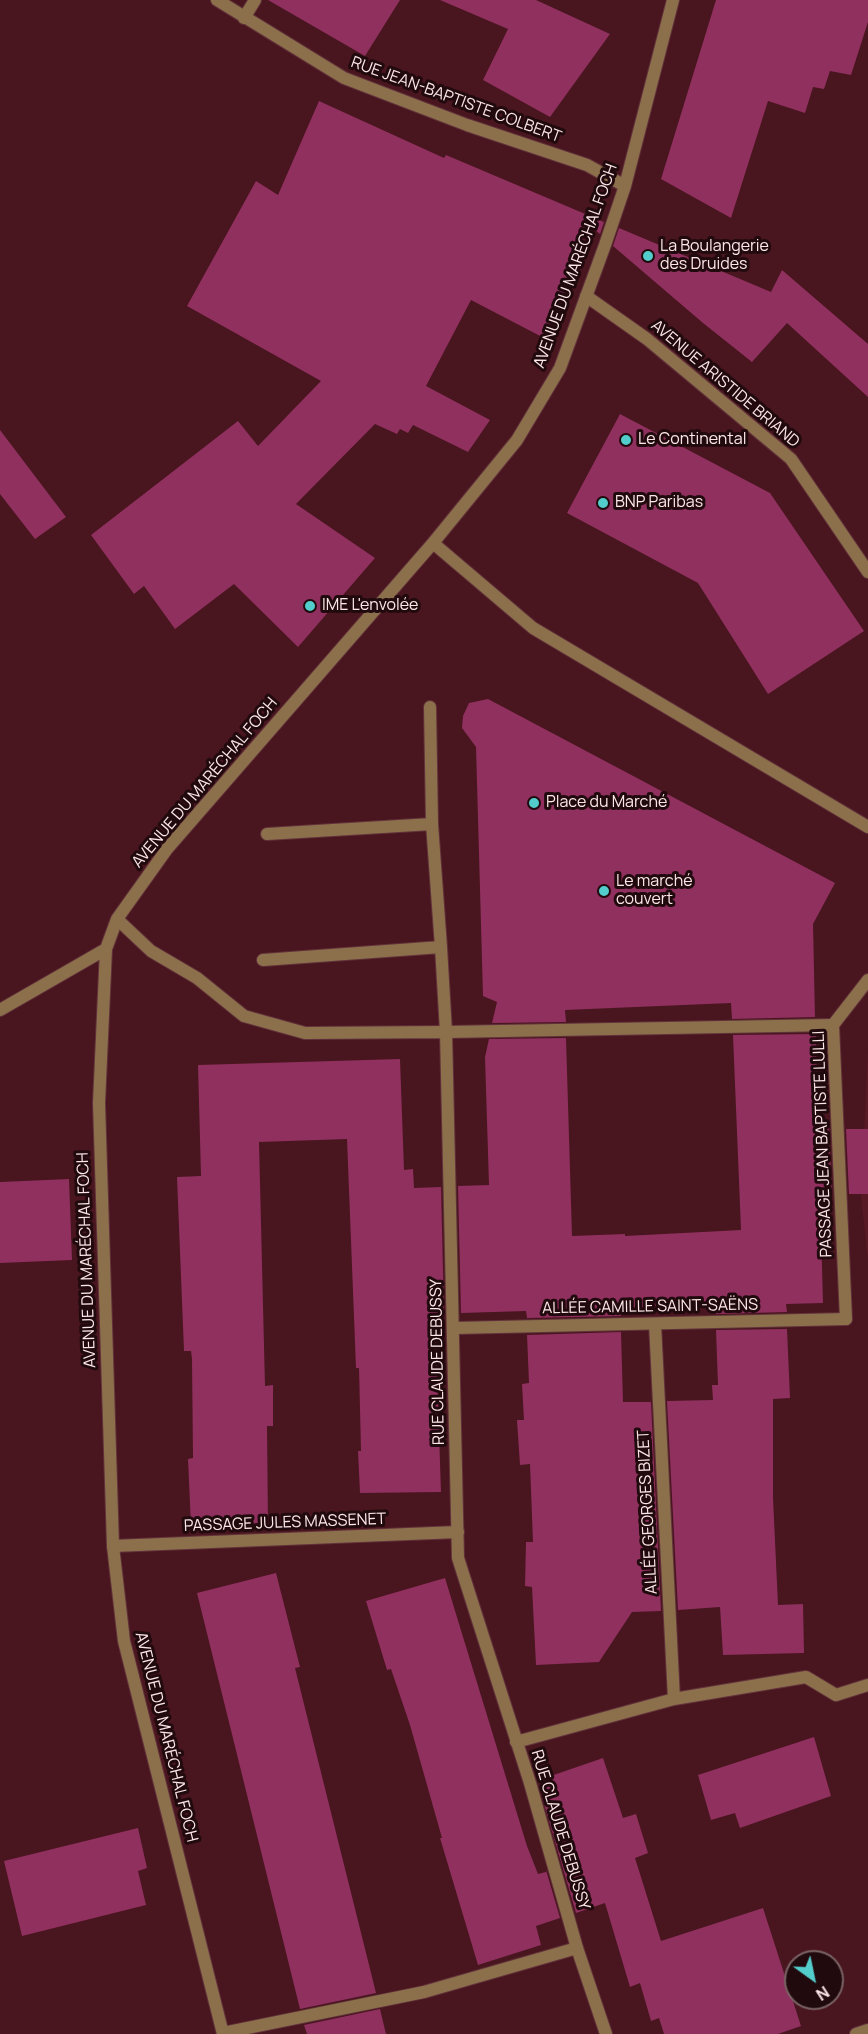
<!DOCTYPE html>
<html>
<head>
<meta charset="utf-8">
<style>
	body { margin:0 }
	#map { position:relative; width:868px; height:2034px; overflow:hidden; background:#49151e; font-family:Manrope,sans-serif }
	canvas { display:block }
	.north { position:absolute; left:784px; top:1950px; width:60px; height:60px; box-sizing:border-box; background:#210a0d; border:2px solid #796264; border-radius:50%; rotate:147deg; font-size:16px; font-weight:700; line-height:24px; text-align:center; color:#fce6e7 }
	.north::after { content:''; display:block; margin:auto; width:21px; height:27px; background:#53cdcb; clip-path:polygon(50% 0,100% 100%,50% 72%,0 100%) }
</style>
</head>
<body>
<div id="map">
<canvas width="868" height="2034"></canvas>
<div class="north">N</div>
</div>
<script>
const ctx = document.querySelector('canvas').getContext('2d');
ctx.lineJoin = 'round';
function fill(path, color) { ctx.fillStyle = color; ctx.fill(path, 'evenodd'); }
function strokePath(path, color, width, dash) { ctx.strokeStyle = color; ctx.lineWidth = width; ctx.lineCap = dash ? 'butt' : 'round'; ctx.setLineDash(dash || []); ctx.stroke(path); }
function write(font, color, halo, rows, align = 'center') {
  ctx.font = font + ' Manrope,sans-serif'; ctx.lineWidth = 6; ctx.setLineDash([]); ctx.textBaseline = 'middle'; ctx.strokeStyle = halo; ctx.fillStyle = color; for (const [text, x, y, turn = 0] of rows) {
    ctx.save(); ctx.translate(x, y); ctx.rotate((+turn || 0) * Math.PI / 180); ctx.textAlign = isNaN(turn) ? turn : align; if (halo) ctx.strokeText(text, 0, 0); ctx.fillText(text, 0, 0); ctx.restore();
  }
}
fill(new Path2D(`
	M 868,1049 L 868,1261 L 861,1196 Z`), '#571a24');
fill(new Path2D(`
	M 268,0 L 400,0 L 365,56 Z
	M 440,0 L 536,0 L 610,34 L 550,117 L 483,80 L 508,29 Z
	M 716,0 L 868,0 L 868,22 L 851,75 L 830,71 L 824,89 L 813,87 L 805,113 L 768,101 L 731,218 L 661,179 Z
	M 319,101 L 444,158 L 446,155 L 590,216 L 588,223 L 592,217 L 604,222 L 600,234 L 588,224 L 565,290 L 544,338 L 471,300 L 426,386 L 490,420 L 468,452 L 413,425 L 408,433 L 400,429 L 397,434 L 375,424 L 296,504 L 375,558 L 298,647 L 234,584 L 175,629 L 144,586 L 134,594 L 91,535 L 238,421 L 258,446 L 321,381 L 187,306 L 256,181 L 278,195 Z
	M 619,228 L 771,292 L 782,270 L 868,344 L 868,397 L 787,323 L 752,362 L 703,323 L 613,246 Z
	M 620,414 L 770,493 L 864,631 L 768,694 L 698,583 L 567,513 Z
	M 0,430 L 66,517 L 35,539 L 0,494 Z
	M 488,699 L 835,883 L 813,924 L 815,1017 L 732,1019 L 731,1003 L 565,1010 L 566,1022 L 492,1023 L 497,1002 L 483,996 L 476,747 L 462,728 L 463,716 L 469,703 Z
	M 816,1034 L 818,1128 L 829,1128 L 832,1195 L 820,1195 L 823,1303 L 786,1304 L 787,1312 L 716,1314 L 716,1306 L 620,1309 L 621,1316 L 527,1318 L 526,1311 L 461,1313 L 458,1186 L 489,1185 L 485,1057 L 489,1039 L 566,1038 L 572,1236 L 625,1234 L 625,1236 L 741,1230 L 733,1035 Z
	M 400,1059 L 404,1170 L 413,1169 L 414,1188 L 441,1187 L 444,1313 L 435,1313 L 441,1492 L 360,1493 L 358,1451 L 361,1451 L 359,1368 L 356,1368 L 347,1139 L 259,1142 L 265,1386 L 273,1385 L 273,1426 L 267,1426 L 268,1523 L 191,1526 L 188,1459 L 193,1458 L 192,1359 L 191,1351 L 184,1351 L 177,1177 L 201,1176 L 198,1065 Z
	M 846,1129 L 868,1129 L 868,1194 L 849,1194 Z
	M 69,1179 L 72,1260 L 0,1263 L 0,1182 Z
	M 787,1329 L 790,1398 L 773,1399 L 773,1498 L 778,1605 L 803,1604 L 804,1653 L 723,1655 L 720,1607 L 678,1610 L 667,1401 L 713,1400 L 712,1385 L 718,1385 L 716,1330 Z
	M 621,1332 L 623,1402 L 651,1402 L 661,1611 L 632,1612 L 599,1662 L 536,1665 L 532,1587 L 525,1586 L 526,1542 L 533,1542 L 530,1464 L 520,1465 L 517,1420 L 524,1420 L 522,1384 L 529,1383 L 527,1335 Z
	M 276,1573 L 300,1667 L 295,1668 L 376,1993 L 300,2009 L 197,1593 Z
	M 445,1578 L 527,1846 L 538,1874 L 546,1872 L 546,1870 L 560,1918 L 536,1926 L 541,1945 L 478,1965 L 440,1838 L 442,1838 L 410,1725 L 391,1669 L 387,1670 L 366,1601 Z
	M 814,1737 L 831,1796 L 740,1828 L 735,1813 L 711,1820 L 698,1775 Z
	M 603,1758 L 623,1818 L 636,1814 L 648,1853 L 635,1858 L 661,1941 L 763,1908 L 801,2026 L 778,2034 L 664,2034 L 659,2018 L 651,2021 L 640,1983 L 630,1987 L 605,1903 L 576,1913 L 542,1797 L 542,1779 Z
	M 138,1828 L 147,1868 L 138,1871 L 146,1905 L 22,1936 L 4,1861 Z
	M 380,2009 L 386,2034 L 307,2034 L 304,2025 Z`), '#8f305f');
const service = new Path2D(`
	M 244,18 L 255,0
	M 430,707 L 432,824
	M 267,834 L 432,824 L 441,947
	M 263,960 L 441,947 L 446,1032 L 833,1025`);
const pedestrian = new Path2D(`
	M 455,1328 L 846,1319
	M 113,1546 L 458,1532
	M 223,2033 L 424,1992 L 577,1948`);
const minor = new Path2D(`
	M 217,0 L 344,78 L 467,125 L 587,165 L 625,186
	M 586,296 L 647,339 L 791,459 L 868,572
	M 433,543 L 533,628 L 868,827
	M 117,919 L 151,951 L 197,978 L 244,1016 L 305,1033 L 446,1032 L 458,1558 L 530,1783 L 577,1948 L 606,2034
	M 0,1010 L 106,949
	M 846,1319 L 833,1025 L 868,980
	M 655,1324 L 674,1699
	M 516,1742 L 674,1699 L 806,1677 L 836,1695 L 868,1685
	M 223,2034 L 124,1641 L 113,1546 L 99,1103 L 106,949 L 117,919 L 167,849 L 433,543 L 517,440 L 560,368 L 605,245 L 625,186 L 673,0
	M 856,2034 L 868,2030`);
strokePath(service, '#62323a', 14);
strokePath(pedestrian, '#62323a', 14);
strokePath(minor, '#62323a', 14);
strokePath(service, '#8c704c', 12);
strokePath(pedestrian, '#8c704c', 12);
strokePath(minor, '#8c704c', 12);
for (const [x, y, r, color] of [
	[648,256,6,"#53cdcb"],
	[626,440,6,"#53cdcb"],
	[603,503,6,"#53cdcb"],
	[310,606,6,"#53cdcb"],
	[534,803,6,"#53cdcb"],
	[604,891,6,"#53cdcb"]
]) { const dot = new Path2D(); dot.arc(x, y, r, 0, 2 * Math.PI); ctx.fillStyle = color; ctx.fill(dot); strokePath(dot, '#210a0d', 2); }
write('16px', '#fce6e7', '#210a0d', [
	["RUE JEAN-BAPTISTE COLBERT",456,100,20],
	["AVENUE DU MARÉCHAL FOCH",576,266,-70],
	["AVENUE ARISTIDE BRIAND",725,384,40],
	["AVENUE DU MARÉCHAL FOCH",205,783,-50],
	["PASSAGE JEAN BAPTISTE LULLI",823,1144,-92],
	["AVENUE DU MARÉCHAL FOCH",87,1260,-92],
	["ALLÉE CAMILLE SAINT-SAËNS",650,1307,-1],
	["RUE CLAUDE DEBUSSY",438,1362,-91],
	["ALLÉE GEORGES BIZET",648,1512,-93],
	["PASSAGE JULES MASSENET",285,1523,-2],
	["AVENUE DU MARÉCHAL FOCH",166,1737,76],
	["RUE CLAUDE DEBUSSY",560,1830,73]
]);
write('16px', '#fce6e7', '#210a0d', [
	["La Boulangerie",660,247],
	["des Druides",660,265],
	["Le Continental",638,440],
	["BNP Paribas",615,503],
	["IME L'envolée",322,606],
	["Place du Marché",546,803],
	["Le marché",616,882],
	["couvert",616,900]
], 'left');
</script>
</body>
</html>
